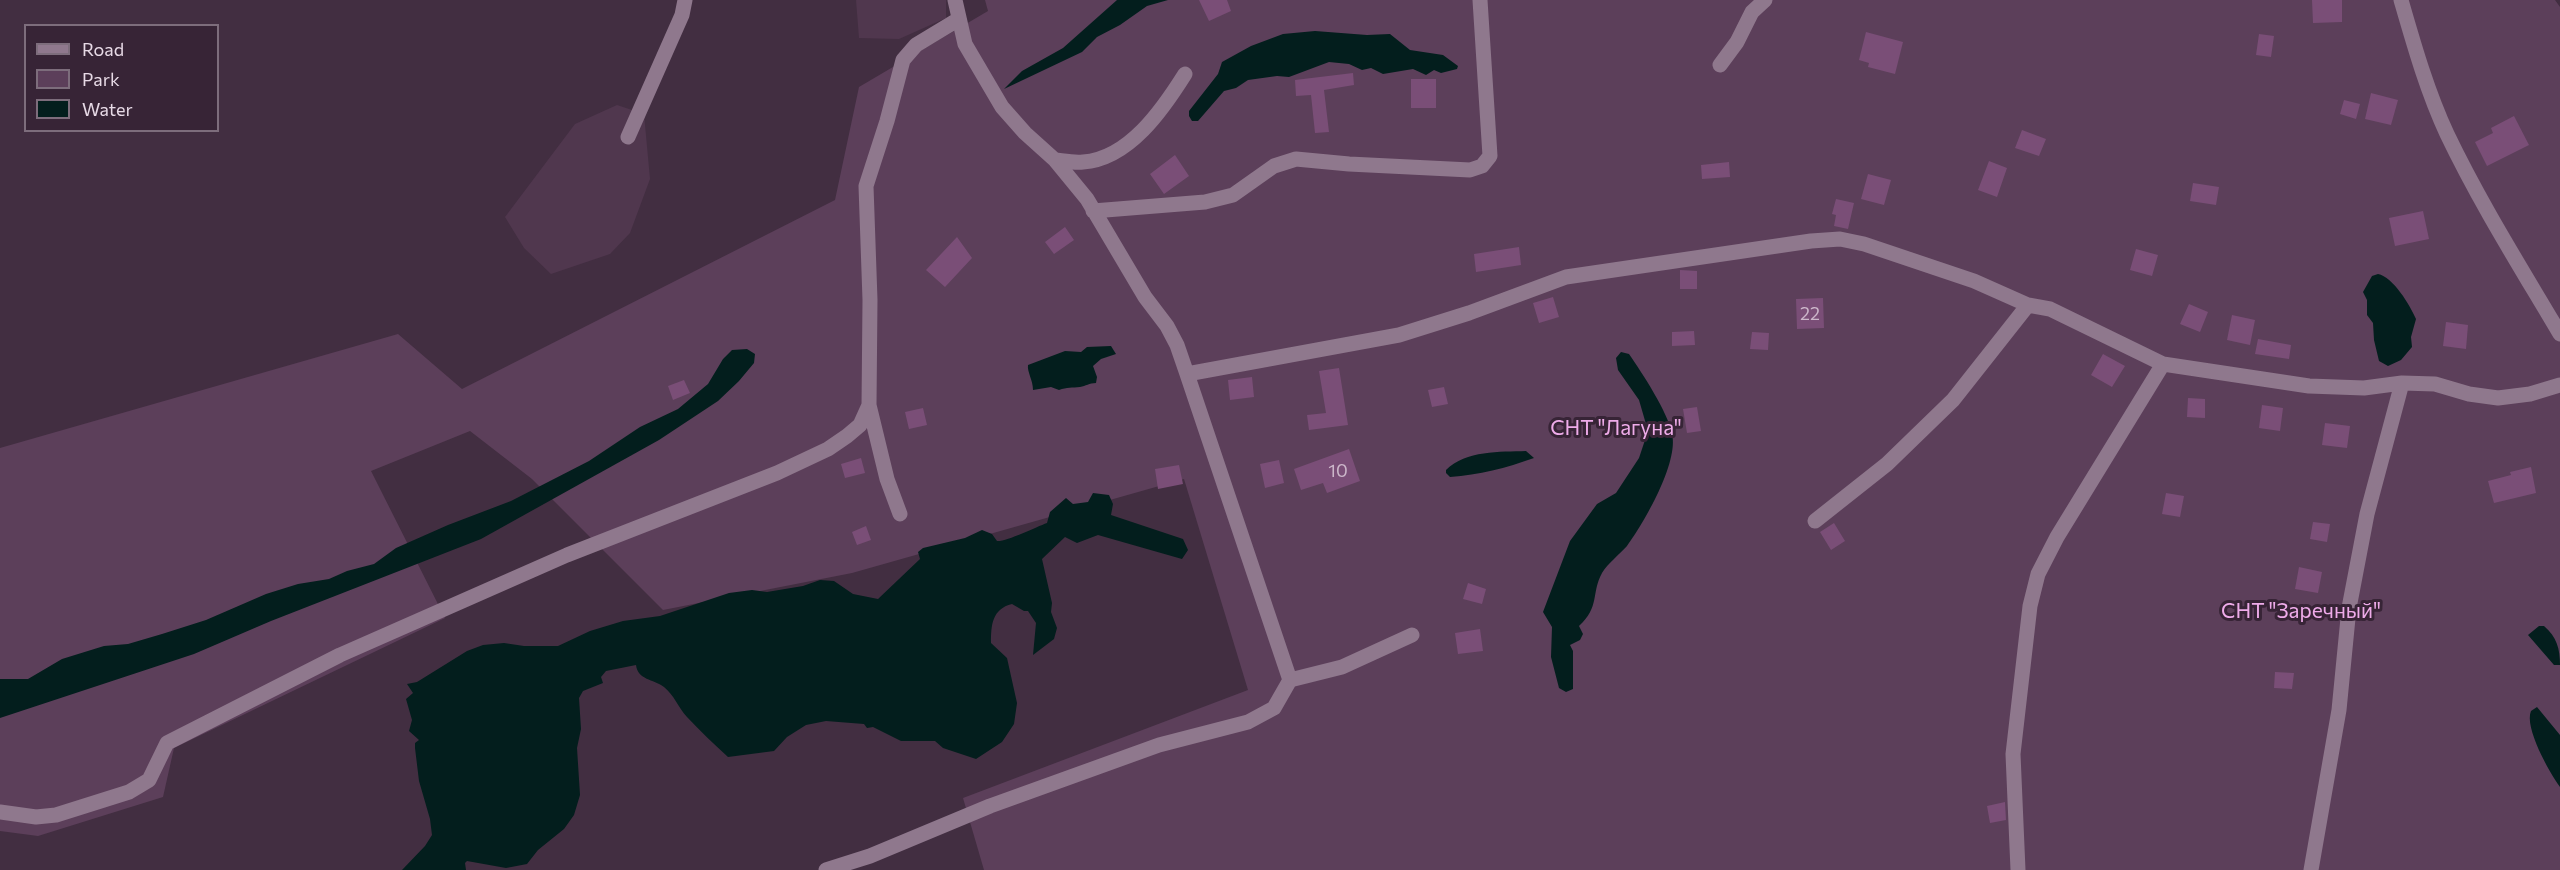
<!DOCTYPE html>
<html>
<head>
<meta charset="utf-8">
<style>
	body { margin:0 }
	#map { position:relative; width:2560px; height:870px; overflow:hidden; background:#422e41; font-family:Commissioner,sans-serif }
	canvas { display:block }
	.legend { position:absolute; left:24px; top:24px; width:195px; height:108px; box-sizing:border-box; background:#372436; border:2px solid #7d6d7c; margin:0; padding:8px 10px; list-style:none; font-size:18px; color:#e7dae6 }
	.legend li { display:flex; align-items:center; gap:12px; height:30px }
	.legend b { width:30px; border:2px solid #7d6d7c }
</style>
</head>
<body>
<div id="map">
<canvas width="2560" height="870"></canvas>
<ul class="legend">
<li><b style="height:8px;background:#8f788d"></b>Road</li>
<li><b style="height:16px;background:#5c3f5a"></b>Park</li>
<li><b style="height:16px;background:#031e1d"></b>Water</li>
</ul>
</div>
<script>
const ctx = document.querySelector('canvas').getContext('2d');
ctx.lineJoin = 'round';
function fill(path, color) { ctx.fillStyle = color; ctx.fill(path, 'evenodd'); }
function strokePath(path, color, width, dash) { ctx.strokeStyle = color; ctx.lineWidth = width; ctx.lineCap = dash ? 'butt' : 'round'; ctx.setLineDash(dash || []); ctx.stroke(path); }
function write(font, color, halo, rows, align = 'center') {
  ctx.font = font + ' Commissioner,sans-serif'; ctx.lineWidth = 6; ctx.setLineDash([]); ctx.textBaseline = 'middle'; ctx.strokeStyle = halo; ctx.fillStyle = color; for (const [text, x, y, turn = 0] of rows) {
    ctx.save(); ctx.translate(x, y); ctx.rotate((+turn || 0) * Math.PI / 180); ctx.textAlign = isNaN(turn) ? turn : align; if (halo) ctx.strokeText(text, 0, 0); ctx.fillText(text, 0, 0); ctx.restore();
  }
}
fill(new Path2D(`
	M 856,0 L 946,0 L 946,18 L 899,39 L 859,38 Z
	M 617,105 L 644,114 L 650,179 L 630,233 L 610,254 L 551,274 L 524,248 L 505,217 L 575,124 Z`), '#50374e');
fill(new Path2D(`
	M 985,0 L 2555,0 L 2560,7 L 2560,870 L 984,870 L 963,798 L 1248,690 L 1184,479 L 852,573 L 663,610 L 532,479 L 470,431 L 371,471 L 445,618 L 174,748 L 163,797 L 38,836 L 0,831 L 0,448 L 398,334 L 462,389 L 835,200 L 859,87 L 988,11 Z`), '#5c3f5a');
fill(new Path2D(`
	M 1117,0 L 1168,0 L 1147,6 L 1120,25 L 1097,37 L 1082,52 L 1004,89 L 1022,71 L 1063,48 Z
	M 1315,31 L 1367,35 L 1390,34 L 1410,50 L 1443,55 L 1458,66 L 1457,69 L 1441,73 L 1434,70 L 1426,75 L 1413,69 L 1383,74 L 1371,68 L 1362,70 L 1349,64 L 1329,62 L 1289,77 L 1277,76 L 1248,80 L 1236,88 L 1224,91 L 1198,121 L 1192,121 L 1189,116 L 1189,111 L 1218,74 L 1222,62 L 1251,46 L 1283,34 Z
	M 2378,274 C 2393,277 2410,305 2416,319 L 2411,337 L 2412,347 L 2401,360 L 2388,366 L 2379,361 L 2374,340 L 2373,323 L 2367,315 L 2367,300 L 2363,292 L 2372,276 Z
	M 1111,346 L 1116,354 L 1101,359 L 1093,366 L 1097,377 L 1096,383 C 1089,383 1086,386 1080,387 C 1072,388 1067,387 1059,390 L 1051,387 L 1033,390 C 1033,380 1027,372 1028,365 L 1065,351 L 1081,352 L 1087,347 Z
	M 747,349 L 755,354 L 754,363 L 739,381 L 718,401 L 659,440 L 481,539 L 271,621 L 194,654 L 0,718 L 0,679 L 28,679 L 62,659 L 104,646 L 128,644 L 162,634 L 206,620 L 266,594 L 298,584 L 329,579 L 347,571 L 374,564 L 396,548 L 448,525 L 511,501 L 589,461 L 640,427 L 678,409 L 708,384 L 723,359 L 732,350 Z
	M 1621,352 L 1629,354 C 1642,373 1668,412 1672,434 C 1679,462 1644,523 1627,546 C 1619,555 1608,563 1602,573 C 1591,593 1600,607 1579,626 L 1583,634 L 1580,640 L 1570,645 L 1573,651 L 1573,689 L 1566,692 L 1559,688 L 1551,657 L 1552,627 L 1543,612 L 1570,541 L 1597,504 L 1616,493 L 1639,458 L 1648,431 L 1639,400 L 1618,370 L 1616,358 Z
	M 1526,451 L 1534,458 C 1506,468 1479,475 1450,477 L 1446,473 L 1446,470 C 1466,450 1500,452 1526,451 Z
	M 1093,493 L 1109,495 L 1113,504 L 1111,515 L 1183,539 L 1188,550 L 1182,559 L 1098,535 L 1077,543 L 1065,537 L 1042,559 L 1052,603 L 1051,612 L 1057,628 L 1054,639 L 1033,655 L 1036,623 L 1028,611 L 1024,611 L 1012,604 C 992,609 991,625 991,643 L 1007,658 L 1017,703 L 1014,724 L 1002,742 L 976,759 L 943,748 L 935,741 L 901,741 L 873,727 L 867,728 L 864,724 L 826,721 L 806,725 L 787,737 L 774,751 L 728,757 C 714,744 700,731 687,717 C 678,707 674,695 664,687 C 653,679 638,680 636,665 L 606,671 L 601,677 L 603,683 L 583,691 L 579,698 L 581,729 L 577,748 L 580,795 L 574,815 L 564,829 L 538,850 L 527,864 L 506,868 L 467,861 L 465,863 L 466,870 L 402,870 L 425,846 L 432,835 L 430,819 L 419,781 L 415,748 L 415,743 L 419,740 L 409,731 L 412,720 L 406,699 L 413,693 L 407,684 L 417,682 L 467,651 L 483,645 L 504,643 L 524,646 L 558,646 L 590,631 L 623,621 L 660,616 L 729,593 L 752,590 L 767,592 L 803,586 L 820,580 L 834,581 L 853,594 L 878,599 L 920,559 L 918,552 L 923,548 L 965,538 L 982,530 L 992,534 L 997,541 C 1006,542 1036,527 1047,523 L 1050,512 L 1066,498 L 1073,504 L 1088,502 Z
	M 2539,626 L 2544,626 C 2557,637 2560,649 2560,665 L 2554,665 L 2528,635 Z
	M 2537,707 L 2560,735 L 2560,787 C 2549,772 2524,727 2531,711 Z`), '#031e1d');
fill(new Path2D(`
	M 1199,0 L 1227,0 L 1231,11 L 1209,21 Z
	M 2312,0 L 2342,0 L 2342,22 L 2313,23 Z
	M 1866,32 L 1903,42 L 1895,74 L 1868,67 L 1869,63 L 1859,60 Z
	M 2259,34 L 2274,36 L 2271,57 L 2256,55 Z
	M 1353,73 L 1354,85 L 1324,90 L 1329,132 L 1315,133 L 1311,95 L 1296,96 L 1295,80 Z
	M 1411,79 L 1436,79 L 1436,108 L 1411,108 Z
	M 2371,93 L 2398,100 L 2391,125 L 2365,119 Z
	M 2344,100 L 2360,104 L 2356,119 L 2340,114 Z
	M 2514,116 L 2529,145 L 2487,166 L 2475,142 L 2493,133 L 2491,128 Z
	M 2022,130 L 2046,139 L 2039,156 L 2015,148 Z
	M 1175,155 L 1189,176 L 1164,194 L 1150,174 Z
	M 1989,161 L 2007,168 L 1997,197 L 1978,190 Z
	M 1729,162 L 1730,177 L 1702,179 L 1701,165 Z
	M 1868,174 L 1891,180 L 1884,205 L 1861,199 Z
	M 2193,183 L 2219,187 L 2216,205 L 2190,201 Z
	M 1836,199 L 1854,203 L 1848,229 L 1834,226 L 1836,215 L 1832,214 Z
	M 2423,211 L 2429,239 L 2395,246 L 2389,218 Z
	M 1065,227 L 1074,240 L 1054,254 L 1045,242 Z
	M 957,237 L 972,258 L 945,287 L 926,270 Z
	M 1519,247 L 1521,265 L 1476,272 L 1474,254 Z
	M 2136,249 L 2158,255 L 2152,276 L 2130,270 Z
	M 1680,270 L 1697,271 L 1697,289 L 1680,289 Z
	M 1553,297 L 1559,317 L 1539,323 L 1533,303 Z
	M 1823,298 L 1824,328 L 1797,329 L 1796,299 Z
	M 2189,304 L 2208,312 L 2200,332 L 2180,324 Z
	M 2232,315 L 2255,320 L 2250,345 L 2227,340 Z
	M 2446,322 L 2468,325 L 2466,349 L 2443,346 Z
	M 1694,331 L 1695,345 L 1672,346 L 1672,332 Z
	M 1752,332 L 1769,333 L 1768,350 L 1750,349 Z
	M 2258,339 L 2291,345 L 2289,359 L 2255,354 Z
	M 2103,354 L 2125,366 L 2112,387 L 2091,375 Z
	M 1339,368 L 1348,425 L 1309,430 L 1307,415 L 1326,413 L 1319,371 Z
	M 1252,377 L 1254,397 L 1230,400 L 1228,380 Z
	M 684,380 L 690,393 L 673,400 L 668,386 Z
	M 1444,387 L 1448,404 L 1432,407 L 1428,390 Z
	M 2188,398 L 2205,399 L 2205,418 L 2187,417 Z
	M 2262,405 L 2283,408 L 2280,431 L 2259,428 Z
	M 1697,407 L 1701,431 L 1687,433 L 1683,409 Z
	M 923,408 L 927,425 L 909,429 L 905,412 Z
	M 2325,423 L 2350,426 L 2347,448 L 2322,445 Z
	M 1349,449 L 1360,481 L 1327,493 L 1323,483 L 1301,490 L 1294,469 Z
	M 861,458 L 865,473 L 845,478 L 841,464 Z
	M 1279,460 L 1284,483 L 1265,488 L 1260,464 Z
	M 1179,465 L 1183,484 L 1158,489 L 1155,469 Z
	M 2531,467 L 2536,493 L 2494,503 L 2488,481 L 2511,475 L 2510,472 Z
	M 2166,493 L 2184,496 L 2180,517 L 2162,514 Z
	M 2313,522 L 2330,524 L 2327,542 L 2310,539 Z
	M 1834,523 L 1845,541 L 1831,550 L 1820,532 Z
	M 866,526 L 871,540 L 857,545 L 852,532 Z
	M 2299,567 L 2322,572 L 2318,593 L 2295,589 Z
	M 1468,583 L 1486,589 L 1482,604 L 1463,599 Z
	M 1480,629 L 1483,651 L 1458,654 L 1455,633 Z
	M 2275,672 L 2294,673 L 2292,689 L 2274,688 Z
	M 2005,802 L 2006,820 L 1990,823 L 1987,806 Z`), '#7a4e77');
strokePath(new Path2D(`
	M 955,0 L 965,44 L 1002,107 L 1025,133 L 1055,160 L 1087,199 L 1145,297 L 1167,326 L 1177,345 L 1187,374 L 1399,335 L 1469,313 L 1566,277 L 1811,241 L 1840,239 L 1864,244 L 1974,281 L 2028,305 L 2050,309 L 2163,364 L 2309,386 L 2364,388 L 2402,383 L 2435,384 L 2469,394 L 2498,398 L 2530,394 L 2560,385
	M 2401,0 C 2414,45 2427,91 2447,134 C 2480,203 2521,268 2560,334
	M 1720,65 L 1737,42 L 1752,12 L 1765,0
	M 628,137 L 682,15 L 685,0
	M 1055,160 C 1064,161 1074,163 1083,162 C 1129,159 1163,109 1185,74
	M 1093,211 L 1205,202 L 1233,195 L 1274,166 L 1296,159 L 1349,164 L 1470,170 L 1482,166 L 1490,156 L 1480,0
	M 869,405 L 887,479 L 900,514
	M 1815,521 L 1887,464 L 1953,400 L 2028,305
	M 1290,680 L 1342,667 L 1412,635
	M 0,812 L 36,817 L 56,815 L 129,792 L 149,780 L 167,743 L 340,655 L 567,555 L 777,473 L 828,449 L 847,436 L 860,425 L 869,405 L 870,300 L 866,186 L 887,121 L 903,60 L 916,45 L 959,19
	M 826,870 L 870,856 L 990,806 L 1159,745 L 1248,722 L 1274,708 L 1290,680 L 1187,374
	M 2018,870 L 2013,754 L 2030,606 L 2038,574 L 2057,537 L 2163,364
	M 2311,870 L 2339,710 L 2349,608 L 2367,514 L 2402,383`), '#8f788d', 15);
write('18px', '#ccb7ca', null, [
	["22",1810,314],
	["10",1338,471]
]);
write('21px', '#eeabe9', '#372436', [
	["СНТ \"Лагуна\"",1616,428],
	["СНТ \"Заречный\"",2301,611]
]);
</script>
</body>
</html>
